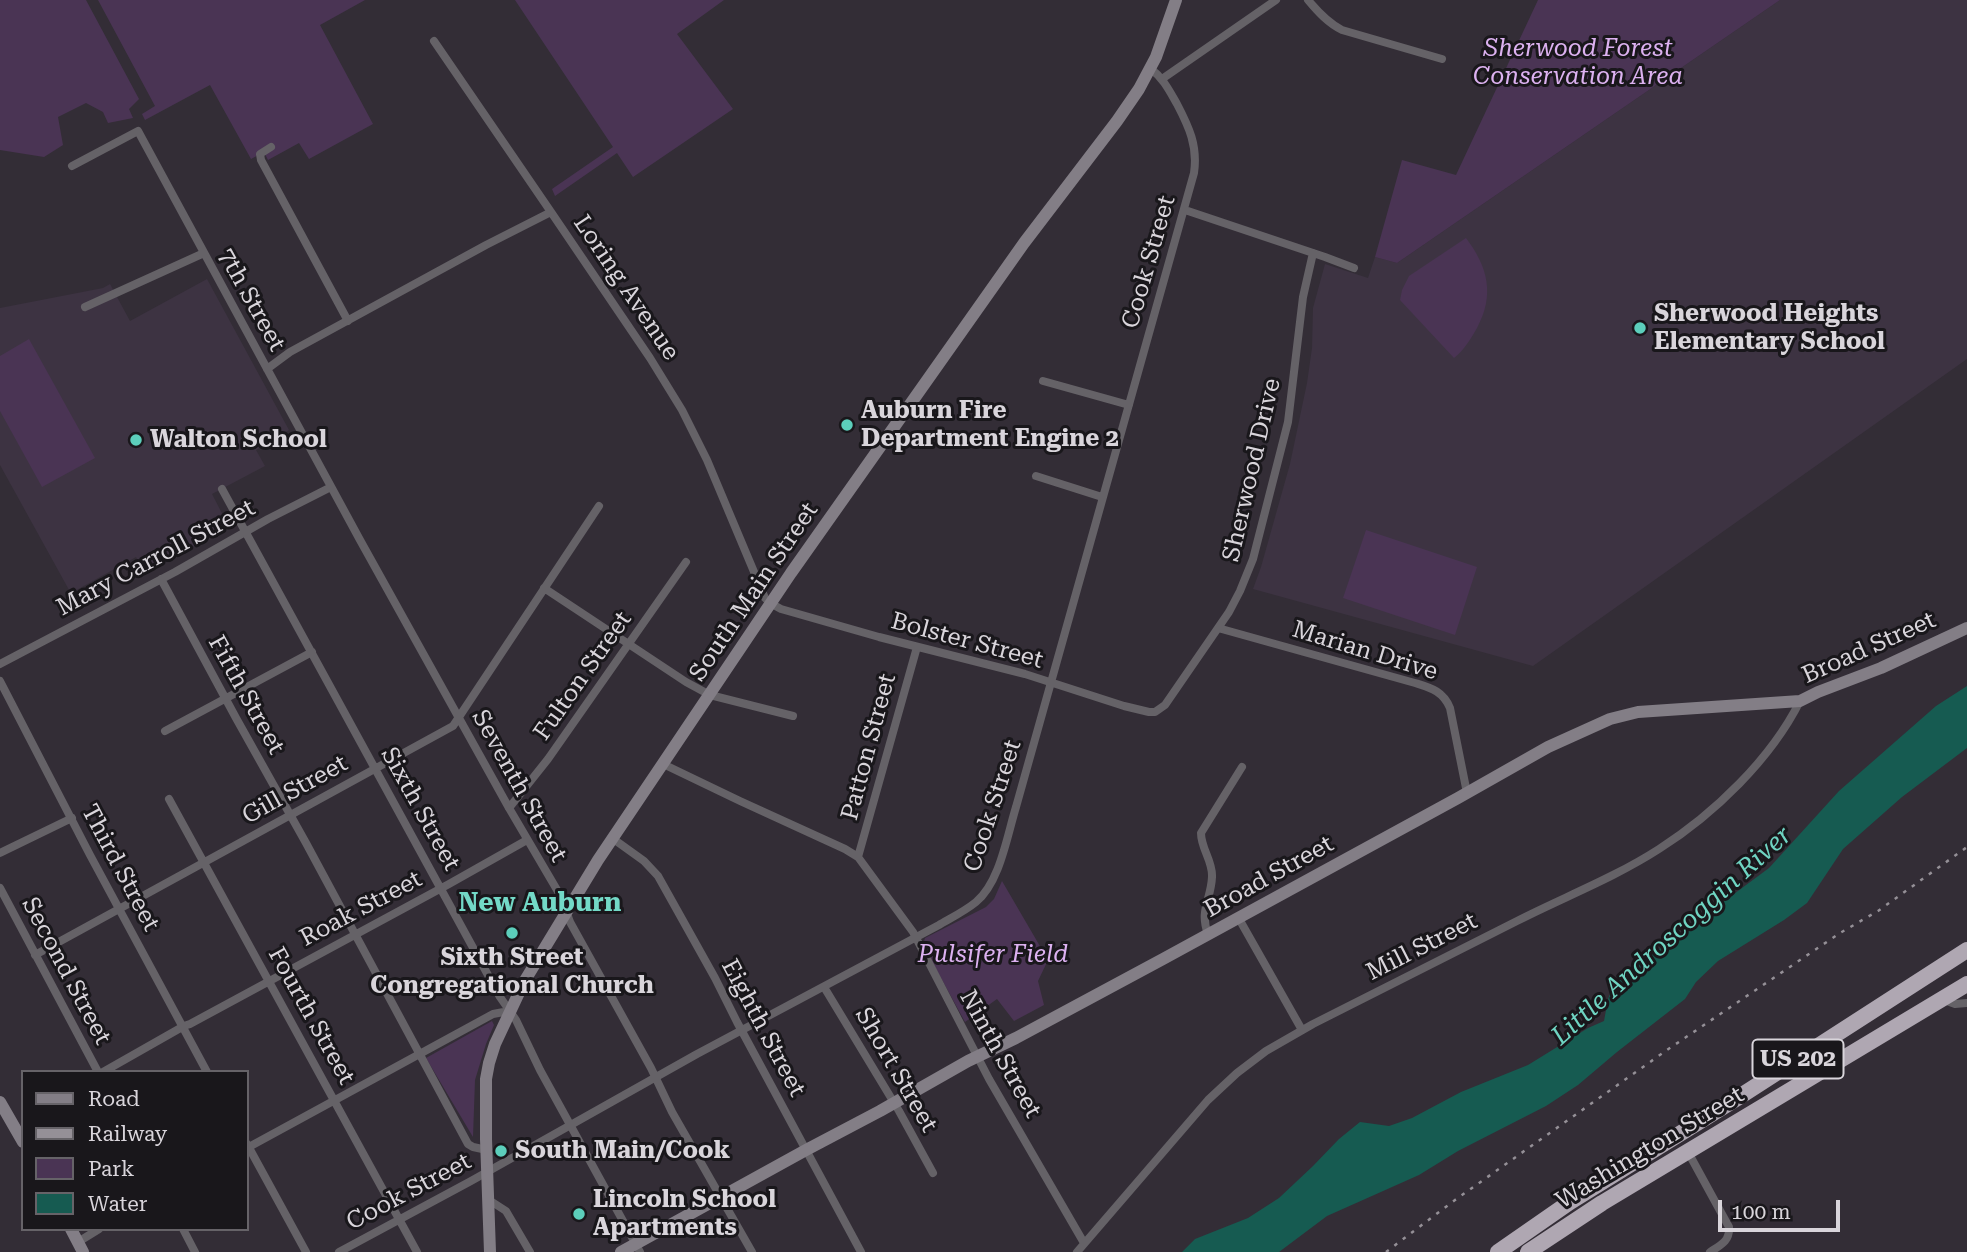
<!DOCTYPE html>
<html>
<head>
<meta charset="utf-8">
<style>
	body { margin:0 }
	#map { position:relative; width:1967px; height:1252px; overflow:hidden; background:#332d36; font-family:"Roboto Serif",serif }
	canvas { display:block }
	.legend { position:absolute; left:21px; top:1070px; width:228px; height:161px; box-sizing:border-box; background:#19171b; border:2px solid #666368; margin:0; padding:9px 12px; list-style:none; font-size:21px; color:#d9d5db }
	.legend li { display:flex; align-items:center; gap:14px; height:35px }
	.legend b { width:35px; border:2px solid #666368 }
	.scale { position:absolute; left:1718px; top:1200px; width:122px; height:32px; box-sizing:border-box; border:4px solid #d9d5db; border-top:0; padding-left:9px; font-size:21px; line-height:24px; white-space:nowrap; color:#d9d5db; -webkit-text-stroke:5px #19171b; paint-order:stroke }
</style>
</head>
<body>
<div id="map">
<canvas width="1967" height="1252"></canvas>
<ul class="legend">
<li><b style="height:9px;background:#837e86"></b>Road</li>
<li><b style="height:9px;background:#959097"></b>Railway</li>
<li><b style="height:19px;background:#4a3454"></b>Park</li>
<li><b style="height:19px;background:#165b51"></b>Water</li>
</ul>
<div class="scale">100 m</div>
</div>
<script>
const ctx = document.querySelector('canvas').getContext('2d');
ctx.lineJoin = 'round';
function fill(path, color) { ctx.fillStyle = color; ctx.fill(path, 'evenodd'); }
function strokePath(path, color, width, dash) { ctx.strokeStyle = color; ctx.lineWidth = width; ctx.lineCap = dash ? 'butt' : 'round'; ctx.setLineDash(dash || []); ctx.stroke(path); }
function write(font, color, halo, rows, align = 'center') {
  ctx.font = font + ' "Roboto Serif",serif'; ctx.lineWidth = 6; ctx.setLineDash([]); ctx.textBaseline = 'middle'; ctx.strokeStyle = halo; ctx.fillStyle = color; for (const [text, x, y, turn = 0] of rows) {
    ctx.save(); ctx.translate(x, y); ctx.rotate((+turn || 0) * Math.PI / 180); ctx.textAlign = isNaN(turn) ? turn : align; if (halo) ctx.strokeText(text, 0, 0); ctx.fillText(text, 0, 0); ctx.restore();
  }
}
fill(new Path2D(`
	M 1780,0 L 1967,0 L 1967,359 L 1533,666 L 1253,589 L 1261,567 L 1290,464 L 1307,383 L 1312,348 L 1313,308 L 1325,264 L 1368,278 L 1375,257 L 1397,263 Z
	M 207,279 L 289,430 L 256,450 L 265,466 L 212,494 L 229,527 L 144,573 L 136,557 L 73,592 L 81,607 L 79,608 L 0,465 L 0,308 L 103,288 L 110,284 L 130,321 Z`), '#3d3342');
fill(new Path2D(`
	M 0,0 L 86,0 L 139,99 L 129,109 L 133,118 L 108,123 L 103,112 L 86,103 L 58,117 L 63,145 L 44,157 L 0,150 Z
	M 98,0 L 365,0 L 320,25 L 373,124 L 309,159 L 299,143 L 268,160 L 264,152 L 251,159 L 210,85 L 145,120 L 142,114 L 155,106 Z
	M 515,0 L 724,0 L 677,34 L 733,109 L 633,177 L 617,153 L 555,196 L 552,189 L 613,147 Z
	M 1538,0 L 1780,0 L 1397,263 L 1375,257 L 1402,160 L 1456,175 Z
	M 1466,238 C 1488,267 1495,295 1477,328 C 1470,340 1464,350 1454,358 L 1400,300 L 1402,290 L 1409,276 Z
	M 29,339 L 95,458 L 42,487 L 0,411 L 0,356 Z
	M 1366,530 L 1477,567 L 1455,635 L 1343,598 Z
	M 1002,881 L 1048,960 L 1038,981 L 1044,1005 L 1014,1021 L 997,999 L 965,1022 L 923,945 L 925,938 L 986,907 L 994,899 Z
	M 492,1021 L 494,1025 L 486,1044 L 475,1080 L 473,1137 L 426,1058 Z`), '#4a3454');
fill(new Path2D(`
	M 1967,686 L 1967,748 L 1902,797 L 1843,849 L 1807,903 L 1784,920 L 1718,961 L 1696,982 L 1685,999 L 1617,1052 L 1578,1085 L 1546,1106 L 1458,1151 L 1419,1175 L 1327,1216 L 1279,1252 L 1182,1252 L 1195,1239 L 1248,1218 L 1279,1198 L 1313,1166 L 1339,1139 L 1360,1122 L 1389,1126 L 1412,1118 L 1461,1092 L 1528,1065 L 1588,1028 L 1604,1021 L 1608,999 L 1615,982 L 1769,868 L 1839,791 L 1936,706 Z`), '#165b51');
strokePath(new Path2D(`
	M 1308,0 C 1318,12 1328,23 1342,30 L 1442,59
	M 434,41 L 551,212
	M 1162,79 L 1276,0
	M 271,147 L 260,154 L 261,160 L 348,321
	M 72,166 L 138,131 L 360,540 L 509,808 L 560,895 L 570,922 L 651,1068 L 672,1112 L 752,1252
	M 1185,210 L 1325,257 L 1354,268
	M 85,307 L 204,253
	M 267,369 L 290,352 L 486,245 L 551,212 L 650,358 L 682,410 L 707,460 L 765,598 L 770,603 L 781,609 L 879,637 L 1025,674 L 1124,706 L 1149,712 L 1155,712 L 1165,705 L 1229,612 L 1240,591 L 1253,559 L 1288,422 L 1303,297 L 1313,253
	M 1043,381 L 1129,405
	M 1036,476 L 1102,497
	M 222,489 L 500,997 L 516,1020 L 540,1070 L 640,1252
	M 161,579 L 236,718 L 306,843 L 468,1144 L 473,1147 L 487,1150
	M 544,588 L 686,682 L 710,695 L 793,716
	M 1218,628 L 1415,683 C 1431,688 1443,691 1450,708 L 1467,793
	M 0,664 L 175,572 L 268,519 L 331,487
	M 0,681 L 90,855 L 207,1072
	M 165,731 L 312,652
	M 663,764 L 740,801 L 845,849 L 858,857 L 913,932 L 989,1079 L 1084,1243
	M 169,799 L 417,1252
	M 509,808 L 548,759 L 686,562
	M 612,838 L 644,861 L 658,876 L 715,978 L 737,1022 L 861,1252
	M 0,853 L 72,818
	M 858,857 L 917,647
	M 0,888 L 98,1072
	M 1238,917 L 1302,1030
	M 1208,934 C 1199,910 1211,900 1212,877 C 1213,861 1201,849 1201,833 L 1242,767
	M 35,955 L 453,726 L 599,506
	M 824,987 L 899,1111 L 933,1173
	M 1944,1000 L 1955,1004 L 1967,1003
	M 103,1072 L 184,1026 L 190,1024 L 449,884 L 527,840
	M 247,1144 L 306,1252
	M 247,1148 L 493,1014 L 509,1011
	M 1688,1152 L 1729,1227 C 1730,1241 1721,1245 1710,1252
	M 489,1200 L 506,1211 L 530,1252
	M 183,1229 L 195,1252
	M 78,1242 L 99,1229
	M 339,1252 L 471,1181 L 697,1054 L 939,925 C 951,918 965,911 976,902 C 1000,882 1007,836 1016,807 L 1194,173 C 1198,146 1189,127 1177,104 C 1169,90 1163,78 1150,68
	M 1077,1252 L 1208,1100 L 1237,1073 L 1266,1051 L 1313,1024 C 1381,990 1449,955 1517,921 C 1564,897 1614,878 1659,849 C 1714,814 1771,759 1800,701`), '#656267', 8);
strokePath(new Path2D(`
	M 0,1102 L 23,1142
	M 71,1229 L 83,1252
	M 490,1252 L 486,1139 L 486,1079 L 489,1063 L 495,1044 L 524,982 L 598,860 L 791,573 L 1024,243 L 1117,121 L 1139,89 L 1156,57 L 1176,0
	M 621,1252 L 806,1150 L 880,1111 L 968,1061 L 1016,1038 L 1163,959 L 1458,798 L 1548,747 L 1610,719 L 1638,712 L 1800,701 L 1818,692 L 1881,668 L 1967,628`), '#837e86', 12);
strokePath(new Path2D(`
	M 1498,1252 L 1570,1202 L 1739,1097 L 1967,950
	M 1528,1252 L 1602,1203 L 1967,984`), '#afa7b2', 16);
strokePath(new Path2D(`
	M 1386,1252 L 1455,1200 L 1667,1050 L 1840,933 L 1878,911 L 1967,847`), '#959097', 2.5, [3.5, 7]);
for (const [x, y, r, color] of [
	[1640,328,7,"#5ccebb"],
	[847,425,7,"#5ccebb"],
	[136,440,7,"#5ccebb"],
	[512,933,7,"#5ccebb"],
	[501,1151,7,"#5ccebb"],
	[579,1214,7,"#5ccebb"]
]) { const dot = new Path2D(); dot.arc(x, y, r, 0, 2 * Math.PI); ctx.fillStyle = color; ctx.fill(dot); strokePath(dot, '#19171b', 2.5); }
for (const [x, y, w] of [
	[1798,1059,91]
]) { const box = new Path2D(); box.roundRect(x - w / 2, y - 19.5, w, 39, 5); ctx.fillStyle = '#19171b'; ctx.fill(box); strokePath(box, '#d9d5db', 2); }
write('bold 23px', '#d9d5db', null, [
	["US 202",1798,1059]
]);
write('italic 24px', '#dcb1f0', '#19171b', [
	["Sherwood Forest",1578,49],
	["Conservation Area",1578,77],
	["Pulsifer Field",993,955]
]);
write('24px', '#d9d5db', '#19171b', [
	["Cook Street",1149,262,-74],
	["Loring Avenue",626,288,56],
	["7th Street",251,300,61],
	["Sherwood Drive",1252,470,-77],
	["Mary Carroll Street",156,558,-28],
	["South Main Street",754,592,-56],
	["Bolster Street",967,641,15],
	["Broad Street",1869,648,-24],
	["Marian Drive",1365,651,17],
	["Fulton Street",583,676,-55],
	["Fifth Street",246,695,61],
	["Patton Street",869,747,-75],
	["Seventh Street",519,786,61],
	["Gill Street",295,790,-29],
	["Cook Street",993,806,-72],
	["Sixth Street",420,809,61],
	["Third Street",120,868,62],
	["Broad Street",1269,877,-29],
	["Roak Street",361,909,-28],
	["Mill Street",1422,947,-27],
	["Second Street",66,971,62],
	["Fourth Street",311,1016,61],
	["Eighth Street",763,1028,62],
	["Ninth Street",1000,1054,61],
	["Short Street",896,1070,60],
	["Washington Street",1650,1148,-31],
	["Cook Street",409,1192,-28]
]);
write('bold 24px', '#d9d5db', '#19171b', [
	["Sherwood Heights",1654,314],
	["Elementary School",1654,342],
	["Auburn Fire",861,411],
	["Department Engine 2",861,439],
	["Walton School",150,440],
	["Sixth Street",512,958,"center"],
	["Congregational Church",512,986,"center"],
	["South Main/Cook",515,1151],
	["Lincoln School",593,1200],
	["Apartments",593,1228]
], 'left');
write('bold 26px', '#73d9c7', '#19171b', [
	["New Auburn",540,903]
]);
write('italic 26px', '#6fd4c2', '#19171b', [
	["Little Androscoggin River",1672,936,-42]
]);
</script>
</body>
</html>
